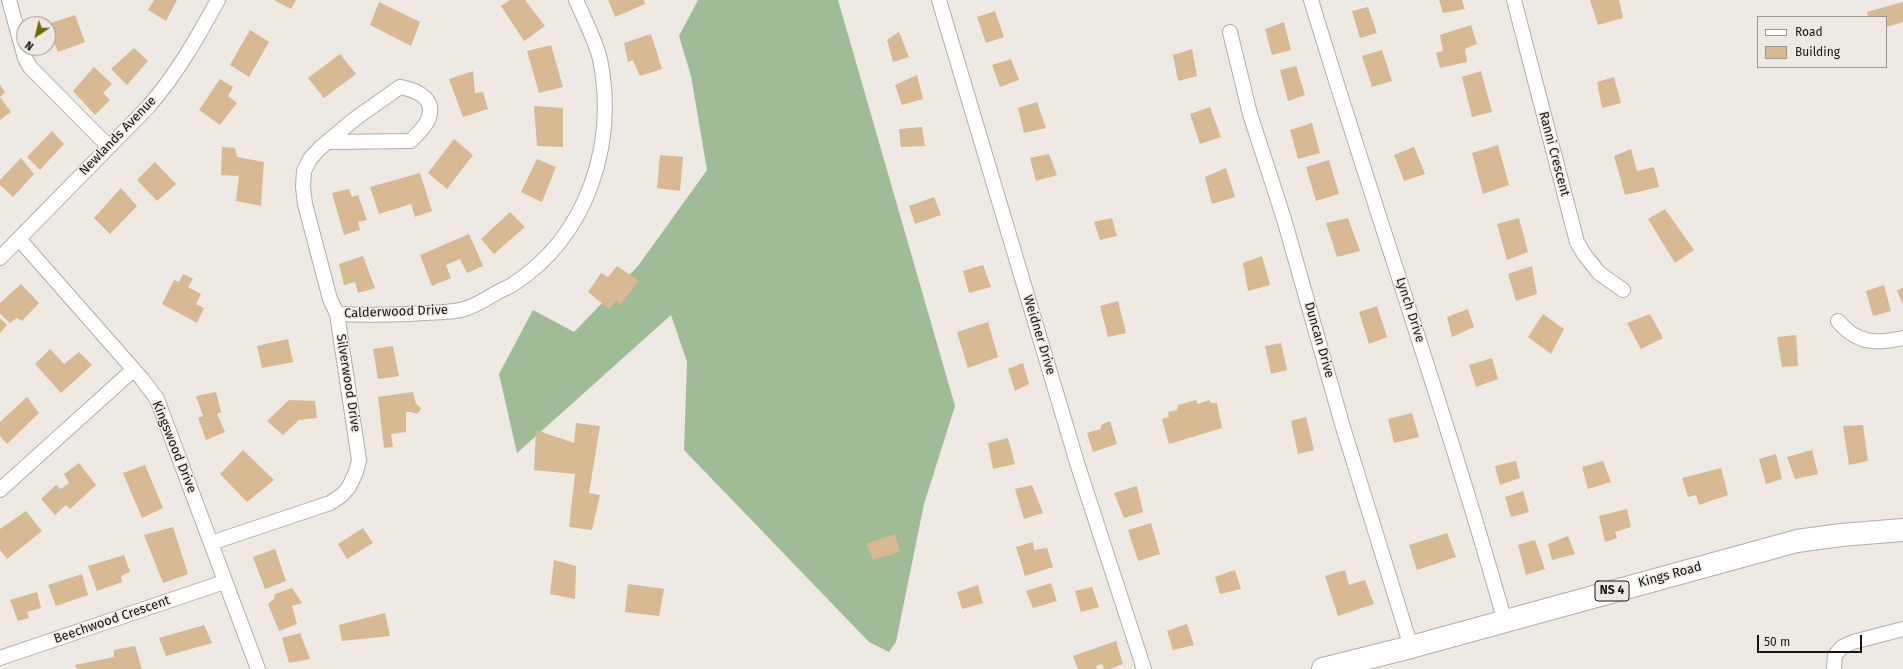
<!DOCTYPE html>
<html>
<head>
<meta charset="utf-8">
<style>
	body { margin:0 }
	#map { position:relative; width:1903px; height:669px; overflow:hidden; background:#eee9e3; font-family:"Fira Sans",sans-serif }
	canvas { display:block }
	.legend { position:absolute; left:1757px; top:16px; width:130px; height:52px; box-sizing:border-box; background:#eee9e3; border:1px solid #989590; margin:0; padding:5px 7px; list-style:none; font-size:12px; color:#181614 }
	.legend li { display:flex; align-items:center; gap:8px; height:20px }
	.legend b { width:20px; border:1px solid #989590 }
	.north { position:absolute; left:16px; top:16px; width:40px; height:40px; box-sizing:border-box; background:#eee9e3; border:1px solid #989590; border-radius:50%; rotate:215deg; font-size:11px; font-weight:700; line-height:16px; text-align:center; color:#181614 }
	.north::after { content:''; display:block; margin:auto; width:14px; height:18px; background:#6a6a07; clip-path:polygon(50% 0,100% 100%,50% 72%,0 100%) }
	.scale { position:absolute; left:1757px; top:635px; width:105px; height:18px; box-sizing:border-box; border:2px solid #181614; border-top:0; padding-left:5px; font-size:12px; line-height:14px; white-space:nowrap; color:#181614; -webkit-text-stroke:3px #eee9e3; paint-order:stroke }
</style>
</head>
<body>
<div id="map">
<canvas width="1903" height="669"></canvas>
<ul class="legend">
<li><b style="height:5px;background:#fff"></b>Road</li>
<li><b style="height:11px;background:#d7b993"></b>Building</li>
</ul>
<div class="north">N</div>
<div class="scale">50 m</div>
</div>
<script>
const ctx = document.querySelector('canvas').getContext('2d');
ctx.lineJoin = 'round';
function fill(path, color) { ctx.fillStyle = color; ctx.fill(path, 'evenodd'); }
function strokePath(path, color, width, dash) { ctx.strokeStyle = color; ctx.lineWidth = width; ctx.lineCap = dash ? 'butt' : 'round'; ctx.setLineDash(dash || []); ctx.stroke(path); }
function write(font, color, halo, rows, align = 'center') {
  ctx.font = font + ' "Fira Sans",sans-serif'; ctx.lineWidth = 3; ctx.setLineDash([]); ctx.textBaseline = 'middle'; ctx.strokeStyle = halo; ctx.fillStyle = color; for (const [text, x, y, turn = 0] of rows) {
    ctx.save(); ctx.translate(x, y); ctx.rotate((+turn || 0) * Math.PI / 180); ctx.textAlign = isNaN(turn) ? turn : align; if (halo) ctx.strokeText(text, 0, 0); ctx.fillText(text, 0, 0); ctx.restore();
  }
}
fill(new Path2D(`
	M 698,0 L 838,0 L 955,406 L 924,504 L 896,642 L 889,652 L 869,642 L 684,450 L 687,362 L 671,315 L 517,453 L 499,374 L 533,310 L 574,332 L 638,266 L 707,170 L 691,76 L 679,36 Z`), '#a0bc96');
fill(new Path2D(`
	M 154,0 L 177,0 L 166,21 L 148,10 Z
	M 274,0 L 296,0 L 291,9 Z
	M 510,0 L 525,0 L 545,26 L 524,41 L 501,6 Z
	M 608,0 L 644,0 L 645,4 L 615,17 Z
	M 1439,0 L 1462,0 L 1465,9 L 1443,13 Z
	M 1590,0 L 1619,0 L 1623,18 L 1598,25 Z
	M 379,2 L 420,22 L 411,46 L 370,25 Z
	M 1903,2 L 1903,22 L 1886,27 L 1886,17 L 1868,17 L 1867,12 Z
	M 1368,7 L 1377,33 L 1360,38 L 1352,11 Z
	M 995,11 L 1004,37 L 986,43 L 977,17 Z
	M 75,15 L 85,42 L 58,52 L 48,29 L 48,24 Z
	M 1284,22 L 1291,50 L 1272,55 L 1265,29 Z
	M 1471,25 L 1477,44 L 1465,49 L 1467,62 L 1440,68 L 1436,53 L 1443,51 L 1440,35 Z
	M 250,30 L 269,42 L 249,77 L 230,65 Z
	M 899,32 L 909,57 L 893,62 L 887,40 Z
	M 651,34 L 662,69 L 640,76 L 633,60 L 628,62 L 624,43 Z
	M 551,45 L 563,87 L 539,93 L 527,51 Z
	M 134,48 L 148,61 L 127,85 L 111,69 Z
	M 1192,49 L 1197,76 L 1178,81 L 1173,55 Z
	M 1382,50 L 1392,81 L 1372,87 L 1362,56 Z
	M 340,54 L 356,74 L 324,98 L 308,78 Z
	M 1011,59 L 1019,80 L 1000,87 L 992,65 Z
	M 1296,66 L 1305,95 L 1288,101 L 1280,70 Z
	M 94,67 L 112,84 L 103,93 L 110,100 L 95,115 L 73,91 Z
	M 473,71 L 475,93 L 483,92 L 488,109 L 463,117 L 449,79 Z
	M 1481,71 L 1492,112 L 1472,117 L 1462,77 Z
	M 917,75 L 923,99 L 902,105 L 895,85 Z
	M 1614,77 L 1621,103 L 1602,108 L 1597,82 Z
	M 220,79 L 233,87 L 228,96 L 237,103 L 220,125 L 199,110 Z
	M 0,85 L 5,92 L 0,97 L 11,112 L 0,120 Z
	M 1037,102 L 1046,128 L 1024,133 L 1018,108 Z
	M 534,106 L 563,108 L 563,147 L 537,146 Z
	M 1210,107 L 1221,137 L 1200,144 L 1190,114 Z
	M 1312,123 L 1320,153 L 1298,159 L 1290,130 Z
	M 922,127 L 925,146 L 901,147 L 899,129 Z
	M 52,131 L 64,144 L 40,170 L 27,157 Z
	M 454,139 L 473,155 L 447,189 L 428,173 Z
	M 1498,145 L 1509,185 L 1483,194 L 1472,153 Z
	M 222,147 L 235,148 L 237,157 L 264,162 L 261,206 L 236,201 L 239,176 L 221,175 Z
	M 1414,147 L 1425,174 L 1404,181 L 1394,155 Z
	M 1631,149 L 1637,171 L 1654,167 L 1659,187 L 1625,195 L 1614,156 Z
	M 1049,154 L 1057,175 L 1036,181 L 1030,158 Z
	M 660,155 L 683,157 L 680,191 L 657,188 Z
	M 21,158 L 34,174 L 13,197 L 0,185 L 0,180 Z
	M 537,159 L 556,167 L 542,202 L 521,192 Z
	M 1329,160 L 1339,194 L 1316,201 L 1306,167 Z
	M 155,162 L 176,184 L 157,201 L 137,180 Z
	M 1226,168 L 1235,197 L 1212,204 L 1205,177 Z
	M 420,173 L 432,211 L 415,217 L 411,204 L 379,214 L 370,187 Z
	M 121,188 L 137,206 L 110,234 L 94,218 Z
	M 349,189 L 352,197 L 358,195 L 367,220 L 358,222 L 360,230 L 344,235 L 332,193 Z
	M 934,197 L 941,215 L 915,224 L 909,206 Z
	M 1665,209 L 1694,250 L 1675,263 L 1648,219 Z
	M 510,212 L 525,227 L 494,254 L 481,239 Z
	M 1112,218 L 1117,236 L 1100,240 L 1094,222 Z
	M 1348,218 L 1360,251 L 1337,257 L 1326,223 Z
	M 1519,218 L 1528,252 L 1507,260 L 1497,224 Z
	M 469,234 L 483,266 L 467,273 L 460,259 L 446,265 L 451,278 L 432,286 L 420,255 Z
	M 363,256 L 375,288 L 358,293 L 355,282 L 344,285 L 339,264 Z
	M 1262,256 L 1270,285 L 1248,291 L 1243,263 Z
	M 983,265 L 991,287 L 969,293 L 963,271 Z
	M 617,266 L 639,281 L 621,304 L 616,301 L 609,309 L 588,292 L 601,273 L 608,277 Z
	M 1532,266 L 1537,294 L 1516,301 L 1508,274 Z
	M 183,274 L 193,279 L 188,287 L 201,294 L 196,304 L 204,308 L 197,323 L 162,304 L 174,280 L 179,282 Z
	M 21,284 L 39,303 L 22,321 L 17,318 L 10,323 L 0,314 L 0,303 Z
	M 1884,285 L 1891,311 L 1873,316 L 1866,291 Z
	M 1903,288 L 1903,305 L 1897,290 Z
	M 1118,301 L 1126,333 L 1108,337 L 1100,306 Z
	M 1377,306 L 1387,337 L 1369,344 L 1359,312 Z
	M 1468,309 L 1474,327 L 1452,337 L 1447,317 Z
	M 1543,314 L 1564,329 L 1551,354 L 1528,337 Z
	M 1650,314 L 1663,338 L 1641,349 L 1627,323 Z
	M 0,318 L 7,325 L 0,333 Z
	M 988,322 L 998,357 L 968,368 L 957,332 Z
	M 1796,335 L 1798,366 L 1782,367 L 1777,337 Z
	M 288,339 L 293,362 L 262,368 L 257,346 Z
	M 1281,343 L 1287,370 L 1271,374 L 1265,346 Z
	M 393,346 L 399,376 L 378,379 L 373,349 Z
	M 50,349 L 64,364 L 79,352 L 92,365 L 61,393 L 35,364 Z
	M 1492,358 L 1498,379 L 1476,387 L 1469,365 Z
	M 1023,363 L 1029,384 L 1015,391 L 1008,369 Z
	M 216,392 L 221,412 L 217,414 L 225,432 L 206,440 L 198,418 L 203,416 L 196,396 Z
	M 413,392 L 416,404 L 421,408 L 420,411 L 417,414 L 411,412 L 406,412 L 406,432 L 391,434 L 393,447 L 384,448 L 378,397 Z
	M 27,397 L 39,413 L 7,444 L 0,436 L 0,422 Z
	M 289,400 L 315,401 L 317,418 L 299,420 L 283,435 L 267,421 Z
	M 1196,400 L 1198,404 L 1209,400 L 1211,403 L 1217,403 L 1222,428 L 1169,444 L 1162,419 L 1169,417 L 1168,412 L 1177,410 L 1178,405 Z
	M 1412,413 L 1419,437 L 1394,443 L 1388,419 Z
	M 1306,417 L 1314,450 L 1298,454 L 1291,421 Z
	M 1110,421 L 1117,444 L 1093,452 L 1087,433 L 1101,429 L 1101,425 Z
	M 576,423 L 600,426 L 589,493 L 600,495 L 592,530 L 569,527 L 575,474 L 534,470 L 536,430 L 574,443 Z
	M 1863,425 L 1868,461 L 1849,465 L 1843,426 Z
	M 1008,438 L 1015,464 L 993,469 L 988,443 Z
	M 243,450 L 274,480 L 247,502 L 220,474 Z
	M 1812,450 L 1818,474 L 1795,479 L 1787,457 Z
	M 1776,454 L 1782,479 L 1766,484 L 1759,459 Z
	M 1516,461 L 1520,478 L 1500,485 L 1495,466 Z
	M 1603,461 L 1611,482 L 1588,489 L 1582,467 Z
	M 79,463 L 96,485 L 70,509 L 66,505 L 55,515 L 41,499 L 56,485 L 61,489 L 69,483 L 64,474 Z
	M 145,465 L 163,508 L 142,518 L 123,473 Z
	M 1721,468 L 1728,495 L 1699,505 L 1696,495 L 1688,497 L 1682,478 Z
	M 1032,485 L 1043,513 L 1024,519 L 1015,489 Z
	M 1137,486 L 1143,512 L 1124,518 L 1114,493 Z
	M 1523,491 L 1529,512 L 1511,517 L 1505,497 Z
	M 1627,509 L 1631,527 L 1615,532 L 1617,538 L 1605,542 L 1599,516 Z
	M 26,511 L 42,531 L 7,559 L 0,550 L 0,529 Z
	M 1151,523 L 1160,554 L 1138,561 L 1128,530 Z
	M 173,527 L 188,574 L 163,583 L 144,535 Z
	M 363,528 L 373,543 L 347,559 L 338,544 Z
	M 1447,533 L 1456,557 L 1417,570 L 1409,545 Z
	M 895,534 L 900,552 L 873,560 L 866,544 Z
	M 1568,536 L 1575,554 L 1552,560 L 1548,544 Z
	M 1535,540 L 1545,569 L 1526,575 L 1518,545 Z
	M 1033,542 L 1034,550 L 1047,548 L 1053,567 L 1025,576 L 1016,547 Z
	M 275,549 L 286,581 L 265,589 L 253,557 Z
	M 124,555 L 130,572 L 121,576 L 122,582 L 97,591 L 88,566 Z
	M 554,560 L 576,566 L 575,599 L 550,594 Z
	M 1235,570 L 1241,589 L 1220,594 L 1215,577 Z
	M 1345,570 L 1349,585 L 1365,580 L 1374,604 L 1338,616 L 1325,576 Z
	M 82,574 L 88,595 L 56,606 L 48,585 Z
	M 1051,583 L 1057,601 L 1033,608 L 1026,591 Z
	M 628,584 L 664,589 L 659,616 L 625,612 Z
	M 978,585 L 983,603 L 962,609 L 957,592 Z
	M 1092,587 L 1099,607 L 1081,612 L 1075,591 Z
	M 292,588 L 302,603 L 292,606 L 297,624 L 279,631 L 268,604 L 274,599 L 275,594 Z
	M 37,592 L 41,608 L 27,612 L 29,618 L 18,621 L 10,600 Z
	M 385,613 L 390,636 L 342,641 L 339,625 Z
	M 1187,624 L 1194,645 L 1173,650 L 1167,631 Z
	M 204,625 L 212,643 L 166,656 L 159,638 Z
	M 300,633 L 310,659 L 289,663 L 282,638 Z
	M 1116,641 L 1123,664 L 1110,669 L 1104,669 L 1102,664 L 1096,666 L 1097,669 L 1078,669 L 1073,656 Z
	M 135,646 L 142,669 L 77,669 L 75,665 L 114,657 L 114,650 Z`), '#d7b993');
const minor = new Path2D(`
	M 9,0 L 25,58 L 30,67 L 109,147
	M 939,0 L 1078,466 L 1144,669
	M 1311,0 C 1374,208 1446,413 1505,622
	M 1514,0 L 1577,242 L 1584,254 L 1599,273 L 1623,290
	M 1230,32 L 1250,114 L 1284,219 L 1342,424 L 1411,647
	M 19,239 L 142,379 L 157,399 L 258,669
	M 0,258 L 148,107 C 177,74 197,38 218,0
	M 337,314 C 366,315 395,315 425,313 C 438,312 451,313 464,309 C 475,306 486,299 496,293 C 501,290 507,288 512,285 C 588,236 617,144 600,59 C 596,42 583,16 576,0
	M 1838,321 C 1857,344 1876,344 1903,338
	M 0,490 L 133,370
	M 211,543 L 330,503 L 342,495 L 349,487 L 356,472 L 359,460 L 337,314 L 330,299 L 305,204 L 303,187 L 304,171 L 310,159 L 320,148 L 356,118 L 400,87 C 418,90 438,100 427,122 C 422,130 416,135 411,141 L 329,142
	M 0,658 L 224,582
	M 1834,669 L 1835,655 L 1842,647 L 1853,642 L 1903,629`);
const primary = new Path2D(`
	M 1323,669 L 1411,647 L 1797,541 L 1841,535 L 1903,530`);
strokePath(minor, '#b3aea9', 16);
strokePath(primary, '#b3aea9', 24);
strokePath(minor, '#fff', 14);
strokePath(primary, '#fff', 22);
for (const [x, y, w] of [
	[1612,591,34]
]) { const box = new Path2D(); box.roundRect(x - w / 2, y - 10, w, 20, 3); ctx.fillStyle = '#eee9e3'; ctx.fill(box); strokePath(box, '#181614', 1); }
write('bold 12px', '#181614', null, [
	["NS 4",1612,591]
]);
write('13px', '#181614', '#eee9e3', [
	["Newlands Avenue",118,136,-46],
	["Ranni Crescent",1554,154,75],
	["Lynch Drive",1410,310,72],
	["Calderwood Drive",396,312,-2],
	["Weidner Drive",1039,335,73],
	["Duncan Drive",1319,340,74],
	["Silverwood Drive",348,383,81],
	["Kingswood Drive",174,447,68],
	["Kings Road",1670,575,-15],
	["Beechwood Crescent",112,620,-19]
]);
</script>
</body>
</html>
